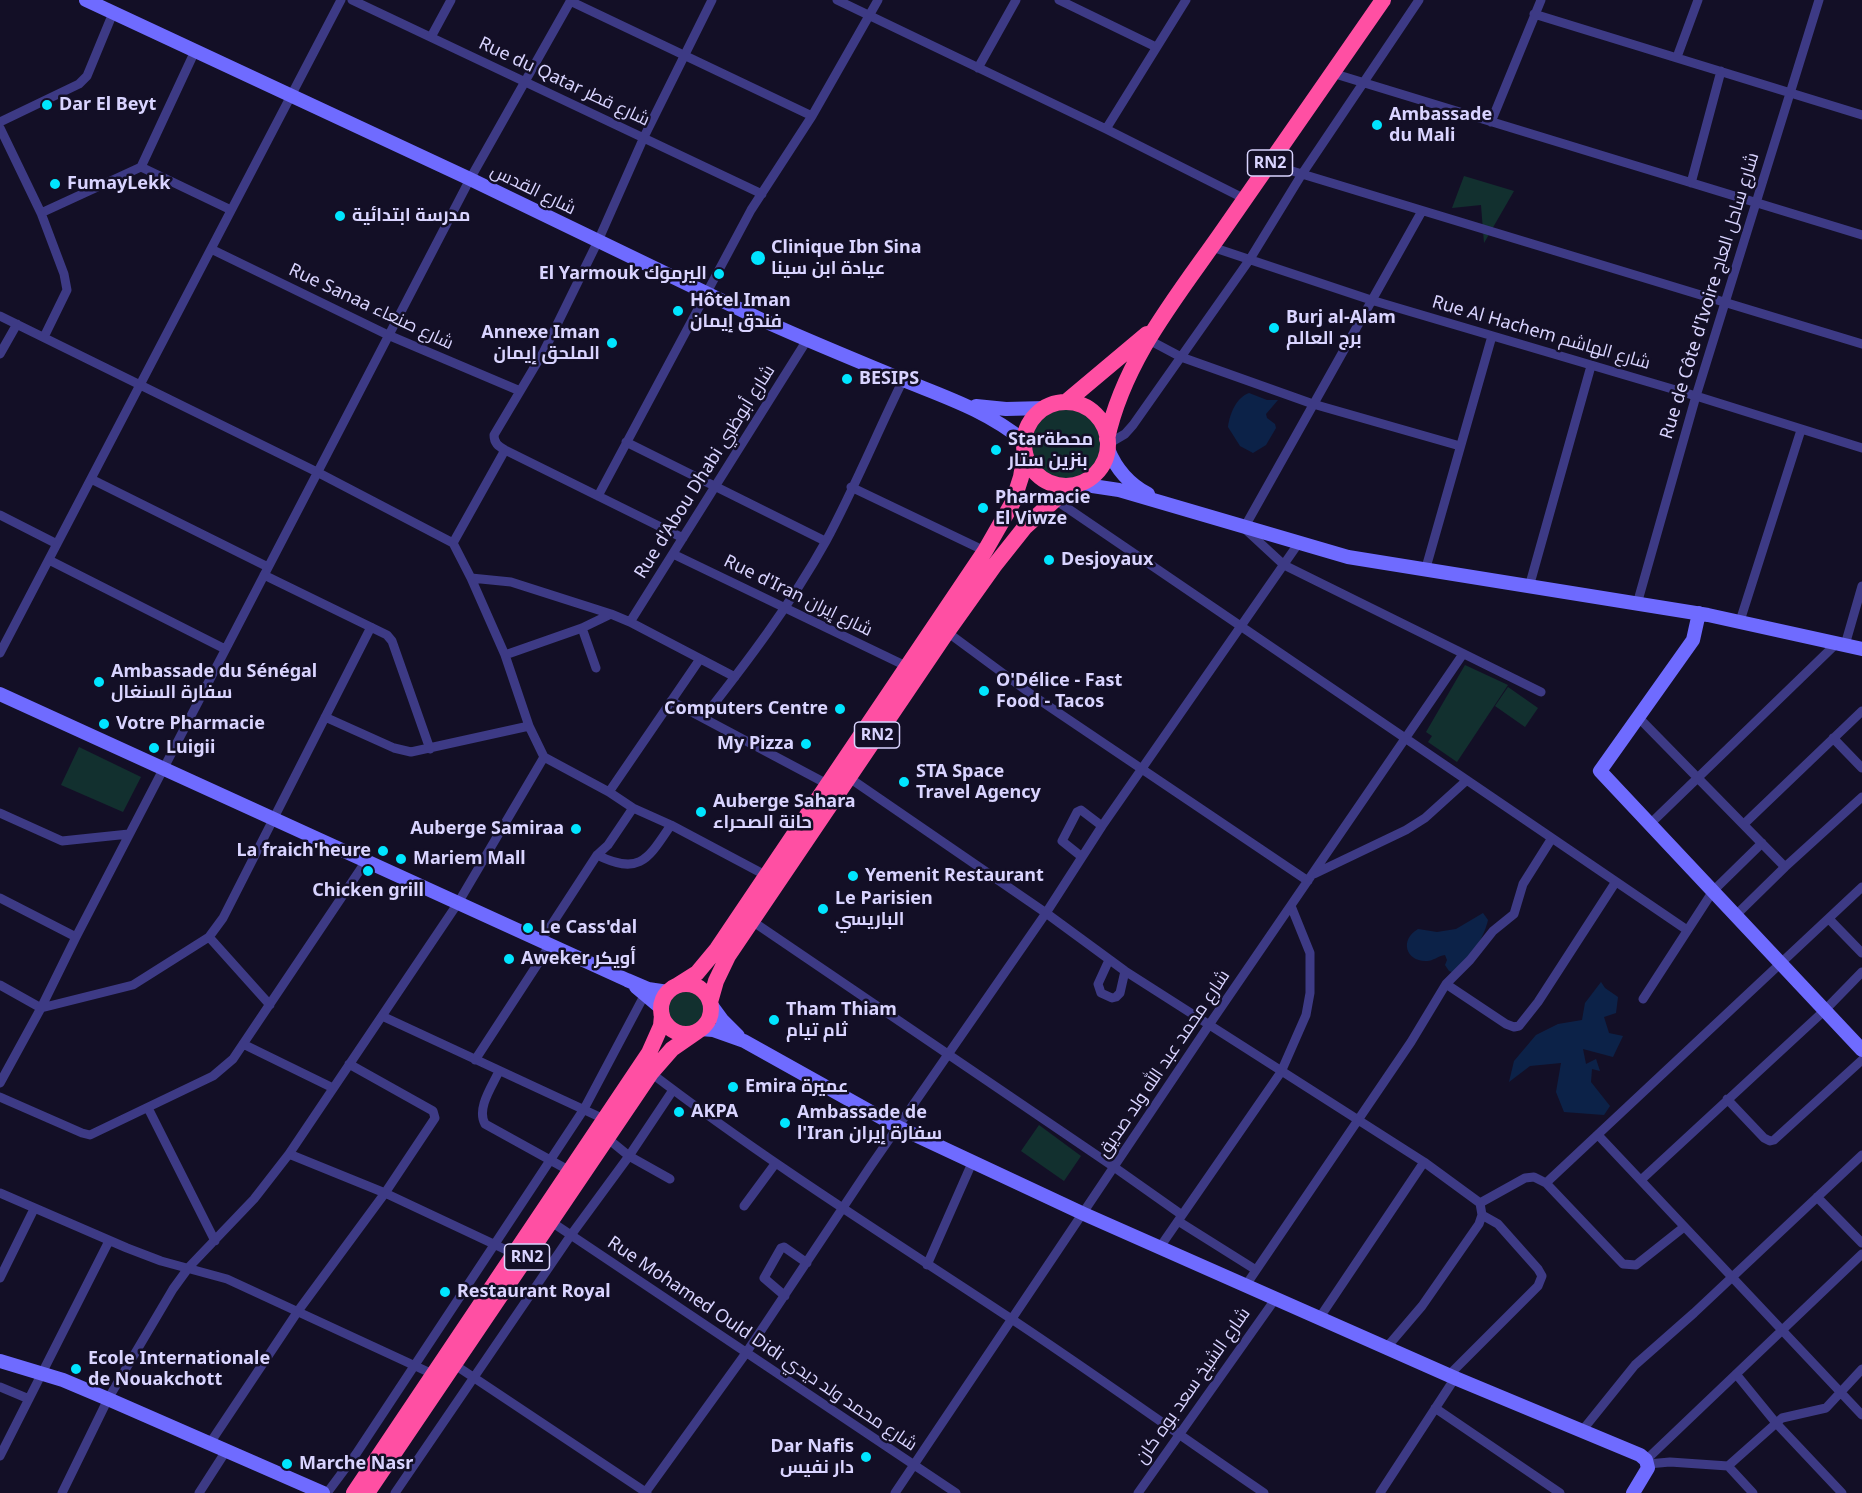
<!DOCTYPE html>
<html>
<head>
<meta charset="utf-8">
<style>
	body { margin:0 }
	canvas { display:block; background:#130f26 }
</style>
</head>
<body>
<canvas width="1862" height="1493"></canvas>
<script>
const ctx = document.querySelector('canvas').getContext('2d');
ctx.lineJoin = 'round';
function fill(path, color) { ctx.fillStyle = color; ctx.fill(path, 'evenodd'); }
function strokePath(path, color, width, dash) { ctx.strokeStyle = color; ctx.lineWidth = width; ctx.lineCap = dash ? 'butt' : 'round'; ctx.setLineDash(dash || []); ctx.stroke(path); }
function write(font, color, halo, rows, align = 'center') {
  ctx.font = font + ' "Noto Sans",Cairo,sans-serif'; ctx.lineWidth = 5; ctx.setLineDash([]); ctx.textBaseline = 'middle'; ctx.strokeStyle = halo; ctx.fillStyle = color; for (const [text, x, y, turn = 0] of rows) {
    ctx.save(); ctx.translate(x, y); ctx.rotate((+turn || 0) * Math.PI / 180); ctx.textAlign = isNaN(turn) ? turn : align; if (halo) ctx.strokeText(text, 0, 0); ctx.fillText(text, 0, 0); ctx.restore();
  }
}
fill(new Path2D(`
	M 1464,176 L 1514,191 L 1484,243 L 1481,205 L 1452,208 Z
	M1027 443a38 38 0 1 1 76 0a38 38 0 1 1-76 0Z
	M 1465,665 L 1508,685 L 1457,762 L 1428,742 L 1432,736 L 1426,732 Z
	M 1508,687 L 1538,708 L 1525,727 L 1495,706 Z
	M 79,747 L 141,777 L 123,812 L 61,785 Z
	M667 1009a20 20 0 1 1 40 0a20 20 0 1 1-40 0Z
	M 1039,1125 L 1081,1156 L 1064,1181 L 1021,1151 Z`), '#12302f');
fill(new Path2D(`
	M 1249,393 L 1267,400 L 1278,400 L 1266,414 L 1267,418 L 1275,424 L 1276,428 L 1266,445 L 1253,453 L 1240,446 L 1228,427 C 1230,413 1236,398 1249,393 Z
	M 1483,913 L 1488,920 C 1484,938 1469,962 1454,973 L 1449,971 L 1445,965 L 1447,960 L 1445,955 C 1438,956 1433,961 1427,961 C 1406,962 1399,940 1418,929 L 1437,932 L 1456,929 Z
	M 1601,982 L 1605,988 L 1618,997 L 1616,1013 L 1604,1017 L 1609,1033 L 1623,1036 L 1613,1057 L 1583,1049 L 1586,1064 L 1596,1059 L 1600,1071 L 1592,1069 L 1591,1082 L 1610,1106 L 1604,1115 L 1564,1112 L 1556,1092 L 1561,1063 L 1530,1066 L 1509,1082 L 1514,1061 L 1536,1035 L 1558,1024 L 1582,1020 L 1585,1003 Z`), '#0c2248');
strokePath(new Path2D(`
	M 352,0 L 762,194
	M 837,0 L 1106,129 L 1245,199
	M 1059,0 L 1156,47
	M 570,1 L 812,116
	M 1534,14 L 1862,115
	M 431,37 L 451,0
	M 1677,57 L 1698,0
	M 978,68 L 1016,0
	M 1332,73 L 1862,235
	M 0,122 L 79,84 L 87,76 L 113,13
	M 1491,122 L 1541,0
	M 0,128 L 41,213 L 64,274 L 67,290 L 44,337
	M 1106,129 L 1186,0
	M 1269,164 L 1862,344
	M 141,167 L 231,210
	M 1691,183 L 1721,71
	M 1422,211 L 1244,528 L 1284,565 L 1541,692
	M 41,213 L 141,167 L 195,51
	M 1212,247 L 1371,300 L 1696,396 L 1862,448
	M 211,249 L 388,335 L 520,391
	M 0,316 L 317,472 L 453,543 L 471,578 L 505,655 L 529,726 L 544,757 L 609,792 L 633,808 L 671,825 L 767,876
	M 1149,340 L 1181,357 L 1313,404 L 1460,446
	M 0,354 L 17,324
	M 626,442 L 825,541
	M 1108,444 L 1125,434 L 1133,425 L 1250,259 L 1302,174 L 1419,0
	M 91,479 L 268,567
	M 851,487 L 985,551
	M 598,496 L 751,210 L 812,116 L 878,0
	M 1054,499 L 1687,930
	M 0,515 L 57,544
	M 683,538 L 505,450 C 498,446 494,443 494,435 L 544,351 L 598,241 L 644,137 L 712,0
	M 453,543 L 505,450
	M 673,554 L 908,667
	M 49,560 L 225,649
	M 1425,571 L 1492,336
	M 264,575 L 387,635 L 392,641 L 430,749
	M 471,578 L 511,582 L 611,614 L 630,622 L 735,677
	M 1529,587 L 1591,366
	M 1637,604 L 1696,396 L 1819,0
	M 1740,621 L 1801,430
	M 630,622 L 807,340
	M 582,628 L 596,668
	M 947,632 L 1035,697 L 1308,881
	M 1845,645 L 1862,586
	M 0,653 L 341,0
	M 505,655 L 582,628 L 611,614
	M 671,701 L 829,785
	M 325,717 L 394,748 L 411,752 L 529,726
	M 1638,717 L 1785,867
	M 703,718 C 747,662 791,604 826,541 C 854,489 877,433 903,380
	M 1833,738 L 1862,768
	M 848,777 L 1046,913 L 1125,971 L 1424,1162 L 1480,1203 L 1482,1215 L 1479,1224 L 1422,1306 L 1387,1347
	M 609,792 L 700,659
	M 0,813 L 62,841 L 129,834
	M 1650,824 L 1837,643
	M 1744,824 L 1862,711
	M 597,855 C 640,876 648,859 671,825
	M 1082,857 L 1062,841 L 1077,812 L 1081,810 L 1102,826
	M 1314,874 L 1406,830 L 1425,818 L 1467,780
	M 0,898 L 76,937
	M 1736,915 L 1785,867 L 1862,797
	M 1829,919 L 1862,953
	M 752,921 L 1114,1167 L 1182,1215
	M 209,937 L 270,1005
	M 541,941 L 597,855 L 608,845 L 633,808
	M 1109,960 L 1098,984 L 1101,993 L 1112,998 L 1116,997 L 1120,993 L 1125,971
	M 1446,984 L 1506,1024 L 1514,1027 L 1519,1026 L 1538,1002 L 1615,883
	M 0,985 L 41,1008 L 133,985 L 209,937 L 223,918 L 371,627
	M 1643,999 L 1713,891 L 1762,843
	M 382,1016 L 604,1119
	M 243,1044 L 333,1088
	M 475,1060 L 550,945
	M 499,1071 C 493,1085 476,1108 485,1124 L 570,1171
	M 651,1073 C 766,1161 889,1238 1010,1318 C 1096,1375 1179,1435 1264,1493
	M 0,1083 L 41,1008 L 76,937 L 470,179 L 571,0
	M 0,1097 L 82,1133 L 90,1135 L 213,1076 L 233,1059 L 366,861
	M 1727,1099 L 1764,1138 L 1770,1141 L 1774,1140 L 1862,1060
	M 148,1108 L 215,1241
	M 1598,1135 L 1862,1415
	M 289,1154 L 385,1193 L 517,1255
	M 670,1179 L 629,1156 L 673,1090
	M 1641,1180 L 1825,1010 L 1862,972
	M 1546,1183 L 1862,887
	M 0,1193 L 127,1248 L 161,1261 L 227,1279 L 437,1376
	M 1817,1197 L 1862,1243
	M 1480,1203 L 1525,1178 L 1534,1177 L 1546,1183 L 1623,1264 L 1636,1265 L 1684,1227
	M 744,1206 L 775,1164
	M 550,1221 L 956,1493
	M 1178,1221 L 1256,1270
	M 1160,1247 L 1281,1072 L 1306,1015 L 1310,993 L 1310,953 L 1291,906
	M 927,1265 L 972,1163
	M 0,1278 L 34,1209
	M 1246,1285 L 1411,1042 L 1446,984 L 1470,960 L 1493,931 L 1514,914 L 1523,884 L 1552,838
	M 785,1296 L 764,1278 L 781,1248 L 784,1247 L 807,1263
	M 1320,1317 L 1424,1162
	M 455,1365 L 647,1493
	M 1736,1374 L 1776,1423 L 1842,1493
	M 1449,1375 L 1538,1286 L 1542,1276 L 1538,1269 L 1498,1224 L 1482,1215
	M 0,1387 L 29,1399
	M 1435,1408 L 1560,1493
	M 1581,1432 L 1635,1365 L 1694,1313 L 1862,1155
	M 210,1443 L 298,1311 L 385,1193 L 435,1118 L 433,1111 L 349,1064
	M 0,1456 L 109,1241
	M 1646,1460 L 1862,1254
	M 1648,1464 L 1670,1462 L 1728,1466 L 1782,1418 L 1826,1408 L 1862,1369
	M 1728,1466 L 1753,1493
	M 62,1493 L 108,1399 L 173,1289 L 189,1267 L 254,1199 L 289,1154 L 458,903 L 544,757
	M 199,1493 L 226,1451
	M 327,1493 L 356,1454 L 584,1109 L 645,994
	M 395,1493 L 571,1235 L 629,1156 L 607,1138
	M 645,1493 L 746,1353 L 870,1167 L 1046,913 L 1102,826 L 1298,544
	M 895,1493 L 1209,1025 L 1463,654
	M 1138,1493 L 1276,1298
	M 1380,1493 L 1455,1378`), '#3d3a85', 9);
strokePath(new Path2D(`
	M 86,0 L 470,179 L 760,319 C 806,340 853,359 901,379 C 945,397 986,410 1024,441
	M 976,406 L 1006,409 L 1045,408
	M 1108,449 C 1116,469 1129,484 1148,494
	M 1079,484 L 1119,490 L 1348,557 L 1708,615 L 1862,649
	M 1699,613 L 1693,640 L 1600,771 L 1862,1050
	M 0,694 L 627,980 L 648,989 L 668,992
	M 636,987 L 661,1008
	M 711,1005 L 722,1020 L 738,1036
	M 701,1029 L 713,1030 L 744,1041 L 898,1127 L 1084,1214 L 1455,1378 L 1640,1455 L 1646,1460 L 1648,1468 L 1633,1493
	M 0,1361 L 63,1380 L 108,1399 L 323,1493`), '#6f6bff', 14);
strokePath(new Path2D(`
	M 1066,402 L 1147,334
	M1024 444a42 42 0 1 1 84 0a42 42 0 1 1-84 0Z
	M 1107,439 C 1124,359 1179,294 1224,229 C 1277,152 1330,76 1383,0
	M661 1009a25 25 0 1 1 50 0a25 25 0 1 1-50 0Z
	M 678,985 L 697,973 L 717,949 L 985,551 L 1013,502 L 1021,477 L 1025,452
	M 710,1002 L 716,981 L 728,956 L 947,632 L 994,566 L 1025,527 L 1070,486
	M 354,1493 L 649,1053 L 661,1026 L 662,1015
	M 367,1493 L 651,1073 L 672,1049 L 698,1031`), '#ff4fa3', 16);
for (const [x, y, r, color] of [
	[47,105,6,"#00e5ff"],
	[1377,125,6,"#00e5ff"],
	[55,184,6,"#00e5ff"],
	[340,216,6,"#00e5ff"],
	[758,258,8,"#00e5ff"],
	[719,274,6,"#00e5ff"],
	[678,311,6,"#00e5ff"],
	[1274,328,6,"#00e5ff"],
	[612,343,6,"#00e5ff"],
	[847,379,6,"#00e5ff"],
	[996,450,6,"#00e5ff"],
	[983,508,6,"#00e5ff"],
	[1049,560,6,"#00e5ff"],
	[99,682,6,"#00e5ff"],
	[984,691,6,"#00e5ff"],
	[840,709,6,"#00e5ff"],
	[104,724,6,"#00e5ff"],
	[806,744,6,"#00e5ff"],
	[154,748,6,"#00e5ff"],
	[904,782,6,"#00e5ff"],
	[701,812,6,"#00e5ff"],
	[576,829,6,"#00e5ff"],
	[383,851,6,"#00e5ff"],
	[401,859,6,"#00e5ff"],
	[368,871,6,"#00e5ff"],
	[853,876,6,"#00e5ff"],
	[823,909,6,"#00e5ff"],
	[528,928,6,"#00e5ff"],
	[509,959,6,"#00e5ff"],
	[774,1020,6,"#00e5ff"],
	[733,1087,6,"#00e5ff"],
	[679,1112,6,"#00e5ff"],
	[785,1123,6,"#00e5ff"],
	[445,1292,6,"#00e5ff"],
	[76,1369,6,"#00e5ff"],
	[866,1457,6,"#00e5ff"],
	[287,1464,6,"#00e5ff"]
]) { const dot = new Path2D(); dot.arc(x, y, r, 0, 2 * Math.PI); ctx.fillStyle = color; ctx.fill(dot); strokePath(dot, '#130f26', 2); }
for (const [x, y, w] of [
	[1270,163,45],
	[877,735,45],
	[527,1257,45]
]) { const box = new Path2D(); box.roundRect(x - w / 2, y - 13, w, 26, 4.5); ctx.fillStyle = '#130f26'; ctx.fill(box); strokePath(box, '#d9d4ff', 1.5); }
write('bold 16px', '#d9d4ff', null, [
	["RN2",1270,163],
	["RN2",877,735],
	["RN2",527,1257]
]);
write('18px', '#d9d4ff', '#130f26', [
	["Rue du Qatar شارع قطر",564,82,25],
	["شارع القدس",533,190,26],
	["Rue de Côte d'Ivoire شارع ساحل العاج",1710,296,-73],
	["Rue Sanaa شارع صنعاء",371,307,25],
	["Rue Al Hachem شارع الهاشم",1541,333,16],
	["Rue d'Abou Dhabi شارع أبوظبي",705,472,-58],
	["Rue d'Iran شارع إيران",798,596,26],
	["شارع محمد عبد الله ولد صديق",1164,1064,-56],
	["Rue Mohamed Ould Didi شارع محمد ولد ديدي",762,1344,34],
	["شارع الشيخ سعد بوه كان",1193,1386,-55]
]);
write('bold 18px', '#d9d4ff', '#130f26', [
	["Dar El Beyt",59,105],
	["Ambassade",1389,115],
	["du Mali",1389,136],
	["FumayLekk",67,184],
	["مدرسة ابتدائية",352,216],
	["Clinique Ibn Sina",771,248],
	["عيادة ابن سينا",771,269],
	["El Yarmouk اليرموك",707,274,"right"],
	["Hôtel Iman",690,301],
	["فندق إيمان",690,322],
	["Burj al-Alam",1286,318],
	["برج العالم",1286,339],
	["Annexe Iman",600,333,"right"],
	["الملحق إيمان",600,354,"right"],
	["BESIPS",859,379],
	["Starمحطة",1008,440],
	["بنزين ستار",1008,461],
	["Pharmacie",995,498],
	["El Viwze",995,519],
	["Desjoyaux",1061,560],
	["Ambassade du Sénégal",111,672],
	["سفارة السنغال",111,693],
	["O'Délice - Fast",996,681],
	["Food - Tacos",996,702],
	["Computers Centre",828,709,"right"],
	["Votre Pharmacie",116,724],
	["My Pizza",794,744,"right"],
	["Luigii",166,748],
	["STA Space",916,772],
	["Travel Agency",916,793],
	["Auberge Sahara",713,802],
	["حانة الصحراء",713,823],
	["Auberge Samiraa",564,829,"right"],
	["La fraich'heure",371,851,"right"],
	["Mariem Mall",413,859],
	["Yemenit Restaurant",865,876],
	["Chicken grill",368,891,"center"],
	["Le Parisien",835,899],
	["الباريسي",835,920],
	["Le Cass'dal",540,928],
	["Aweker أويكر",521,959],
	["Tham Thiam",786,1010],
	["ثام تيام",786,1031],
	["Emira عميرة",745,1087],
	["AKPA",691,1112],
	["Ambassade de",797,1113],
	["l'Iran سفارة إيران",797,1134],
	["Restaurant Royal",457,1292],
	["Ecole Internationale",88,1359],
	["de Nouakchott",88,1380],
	["Dar Nafis",854,1447,"right"],
	["دار نفيس",854,1468,"right"],
	["Marche Nasr",299,1464]
], 'left');
</script>
</body>
</html>
